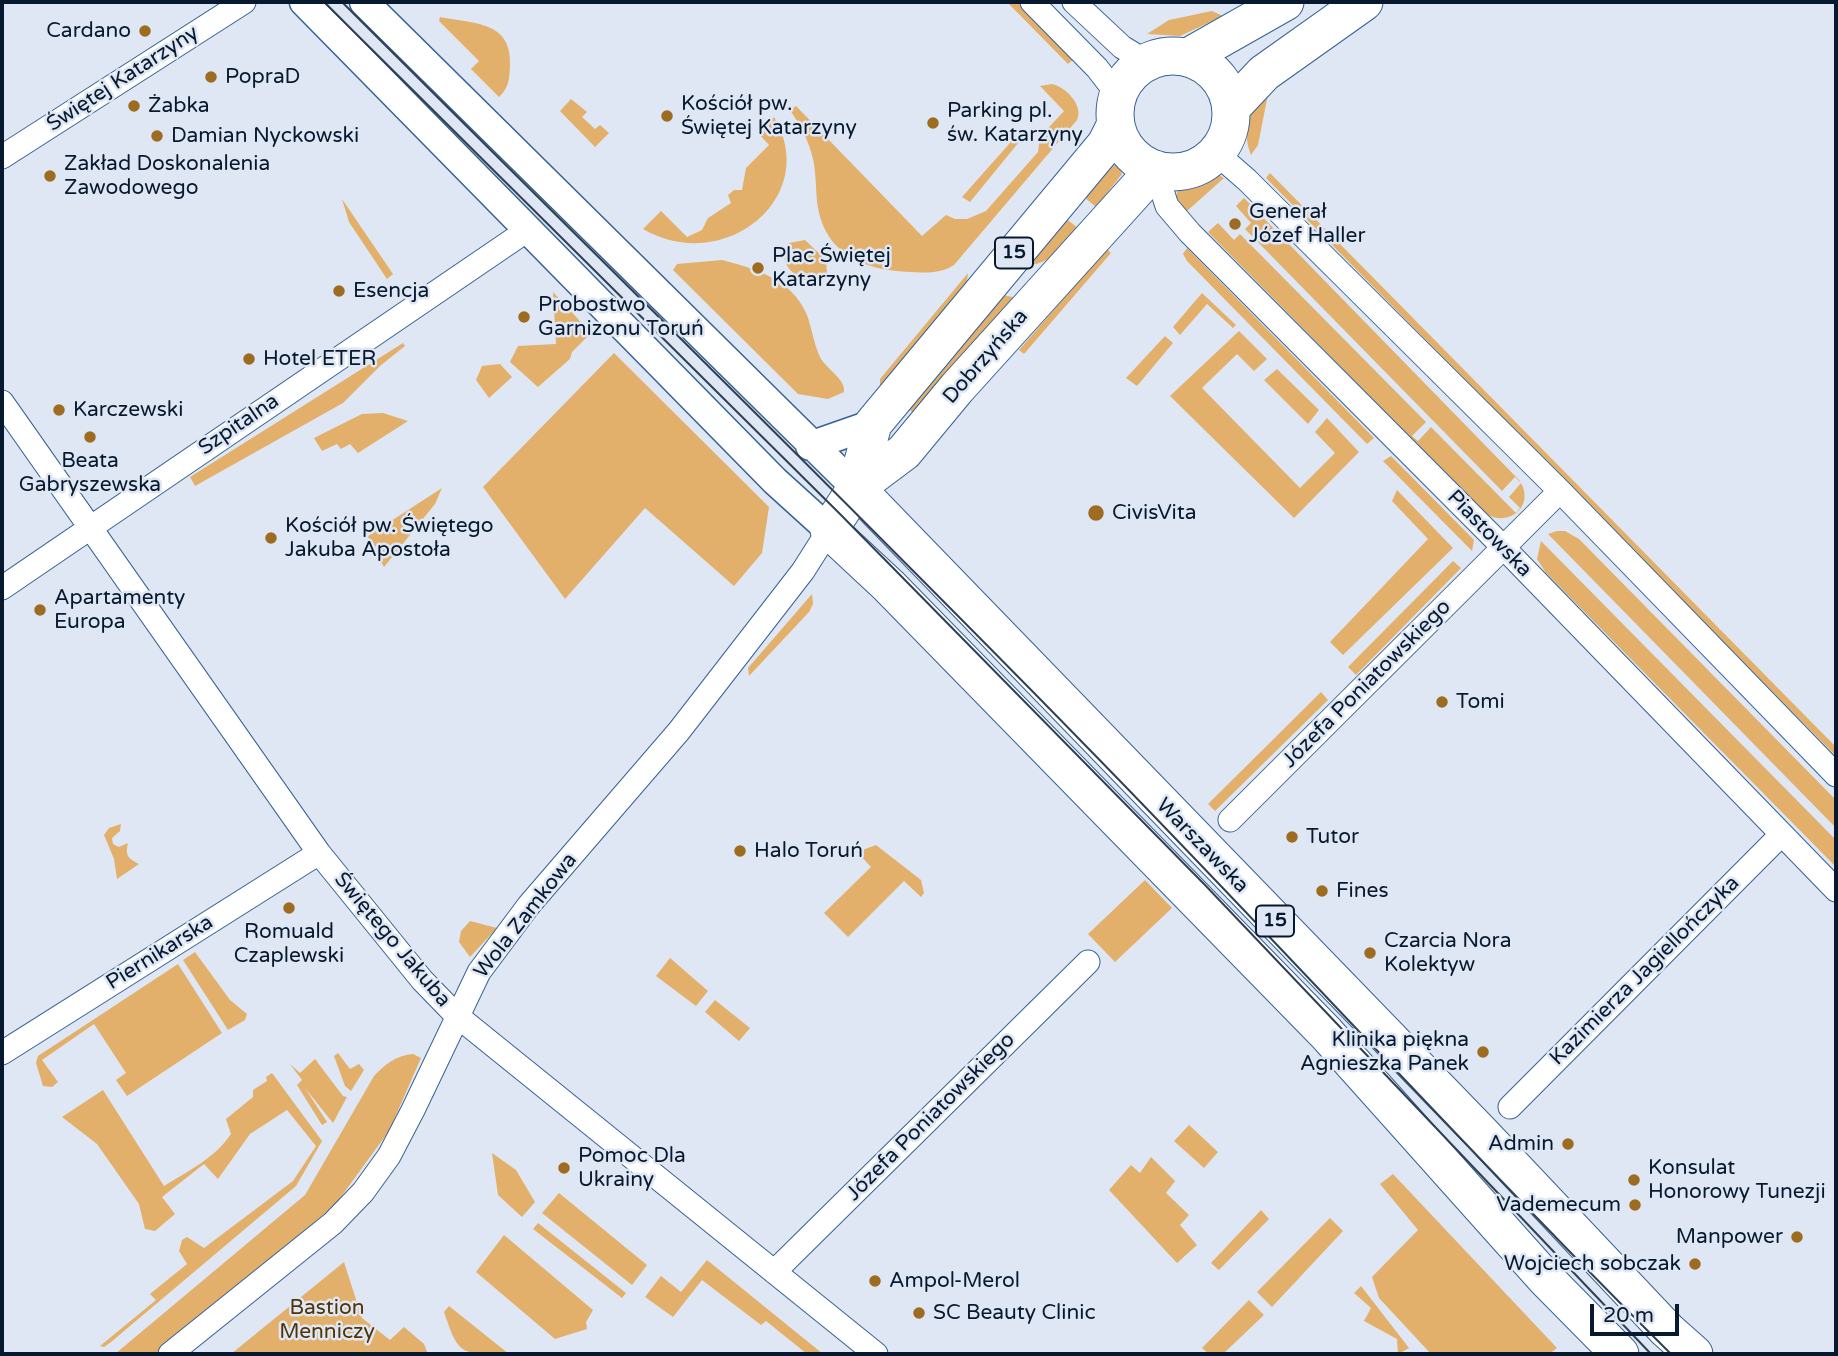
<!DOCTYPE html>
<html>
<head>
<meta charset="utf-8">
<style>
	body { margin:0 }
	#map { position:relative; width:1838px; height:1356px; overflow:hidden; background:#dee7f3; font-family:"Varela Round",sans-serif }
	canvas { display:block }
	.frame { position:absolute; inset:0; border:4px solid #07192e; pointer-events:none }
	.scale { position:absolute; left:1590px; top:1304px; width:89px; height:32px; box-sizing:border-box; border:4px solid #07192e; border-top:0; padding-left:9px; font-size:21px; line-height:24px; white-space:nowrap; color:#07192e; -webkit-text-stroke:5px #dee7f3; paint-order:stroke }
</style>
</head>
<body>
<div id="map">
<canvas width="1838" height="1356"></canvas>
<div class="frame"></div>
<div class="scale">20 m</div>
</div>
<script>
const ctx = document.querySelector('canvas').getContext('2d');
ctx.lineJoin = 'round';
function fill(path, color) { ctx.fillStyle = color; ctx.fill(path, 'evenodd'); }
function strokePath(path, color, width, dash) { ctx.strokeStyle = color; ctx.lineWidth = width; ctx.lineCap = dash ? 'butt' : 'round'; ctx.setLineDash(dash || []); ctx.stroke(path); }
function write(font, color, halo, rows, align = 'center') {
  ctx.font = font + ' "Varela Round",sans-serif'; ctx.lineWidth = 5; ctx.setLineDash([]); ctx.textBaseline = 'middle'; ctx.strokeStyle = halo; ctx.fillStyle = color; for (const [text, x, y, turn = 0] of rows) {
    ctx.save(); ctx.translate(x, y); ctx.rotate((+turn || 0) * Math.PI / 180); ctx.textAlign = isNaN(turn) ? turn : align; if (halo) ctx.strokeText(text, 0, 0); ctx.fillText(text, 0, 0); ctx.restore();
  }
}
fill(new Path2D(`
	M 1007,2 L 1018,2 L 1074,59 L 1068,64 Z
	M 1212,11 L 1223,16 L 1180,36 L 1147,34 L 1169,20 Z
	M 440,17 C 475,24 513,21 510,67 C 509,81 509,87 499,97 L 471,69 L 479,61 L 439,21 Z
	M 1052,84 C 1066,87 1084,106 1077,120 L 954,265 C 938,276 914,272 896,271 C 859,267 828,251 819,213 C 815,196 817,177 813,159 C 809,141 800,125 790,110 L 796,106 L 922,236 L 946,215 L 955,219 L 967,219 L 986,211 L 1038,152 L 1040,137 L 1064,111 L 1040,86 Z
	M 1268,94 L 1258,145 L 1251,155 C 1241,128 1249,112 1268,94 Z
	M 571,99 L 587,112 L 582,117 L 595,129 L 600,125 L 609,133 L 595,147 L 560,111 Z
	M 774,117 C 822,198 723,276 643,229 L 661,211 L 687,237 L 702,230 L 708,218 L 731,203 L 728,195 L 734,190 L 742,190 L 746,168 L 769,145 L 758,133 Z
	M 1017,135 L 1019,142 L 970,202 L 962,197 Z
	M 1110,165 L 1119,166 L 1122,174 L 1096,207 L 1084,197 Z
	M 1270,173 L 1836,747 L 1836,756 L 1266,178 Z
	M 1217,174 L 1224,178 L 1187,211 L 1176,197 L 1178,189 Z
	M 1244,198 L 1519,480 C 1536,504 1511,528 1486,514 L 1208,232 L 1218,223 L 1234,240 L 1240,234 L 1426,422 L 1412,436 L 1418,441 L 1431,427 L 1516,513 L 1520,508 L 1509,497 L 1521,483 L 1515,477 L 1502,491 L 1245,229 L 1251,223 L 1236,206 Z
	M 342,199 L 393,274 L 387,279 L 349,222 Z
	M 1065,218 L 1078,228 C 1063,246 1050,266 1025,265 Z
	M 805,240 L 826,260 L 827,273 L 821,283 C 801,284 773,264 789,243 Z
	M 1187,248 L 1374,438 L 1367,444 L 1187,261 L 1183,254 Z
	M 1107,249 L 1111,253 L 1024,354 L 1019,350 Z
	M 722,260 C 756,269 792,279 807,315 C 812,329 814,344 820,357 C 826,369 846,379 844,392 L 828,399 L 798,394 L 673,270 L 677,264 Z
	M 968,273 L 967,281 L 880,388 L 880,379 Z
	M 553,292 L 591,333 L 572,352 L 570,359 L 538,387 L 510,362 L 518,346 L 556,344 Z
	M 1202,293 L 1236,325 L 1233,328 L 1207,304 L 1180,335 L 1173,327 Z
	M 999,294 L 1016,298 L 918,418 L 909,409 Z
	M 1239,331 L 1267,359 L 1254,371 L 1237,354 L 1202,388 L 1300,488 L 1335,453 L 1315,432 L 1327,418 L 1359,452 L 1294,518 L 1170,396 Z
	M 1165,336 L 1173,343 L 1137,386 L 1126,378 Z
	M 403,343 L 405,346 L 380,366 L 343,403 L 195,486 L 190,477 Z
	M 614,353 L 769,507 L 762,553 L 734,586 L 645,508 L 565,599 L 483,487 Z
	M 500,364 L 512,377 L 489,398 L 476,380 L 482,366 Z
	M 1277,369 L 1319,410 L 1308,424 L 1264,380 Z
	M 383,413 L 408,421 L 358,453 L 350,444 L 341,449 L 337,444 L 322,451 L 314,438 L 362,414 Z
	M 1391,456 L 1474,540 L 1472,551 L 1383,461 Z
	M 442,488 L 435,504 L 384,567 L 378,557 L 381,548 L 371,545 L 368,536 Z
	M 1397,490 L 1453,548 L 1343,655 L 1330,642 L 1428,539 L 1392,501 Z
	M 1557,531 L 1565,531 L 1579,539 L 1836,800 L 1836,828 L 1548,534 Z
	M 1541,541 L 1836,840 L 1836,867 L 1546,573 L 1537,559 Z
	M 1453,561 L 1461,568 L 1356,675 L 1348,667 Z
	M 812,594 L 813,604 L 809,612 L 749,676 L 748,668 Z
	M 1321,692 L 1328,700 L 1215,811 L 1208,804 Z
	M 121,824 L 120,831 L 112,838 L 113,844 L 119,847 L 128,843 C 125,856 128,858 139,864 L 117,879 L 114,859 L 104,835 L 109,828 Z
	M 876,845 L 921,880 L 924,893 L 921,897 L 904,881 L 848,937 L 824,913 L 871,867 L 857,852 Z
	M 1145,880 L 1172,908 L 1115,962 L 1088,934 Z
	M 470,921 L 497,928 L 470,957 L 459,942 L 461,931 Z
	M 195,952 L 230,1000 L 247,1014 L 245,1020 L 228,1030 L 183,960 Z
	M 670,958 L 708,991 L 696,1006 L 656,976 Z
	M 178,964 L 222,1033 L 127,1096 L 116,1080 L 126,1073 L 94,1024 L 42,1060 L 58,1082 L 52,1087 L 43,1086 L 36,1063 L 38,1056 Z
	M 715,1000 L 750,1028 L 739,1041 L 705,1012 Z
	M 338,1053 L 350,1069 L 359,1064 L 364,1070 L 351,1091 L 345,1086 L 334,1056 Z
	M 413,1054 L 421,1058 L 389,1131 L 335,1205 L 155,1354 L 115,1354 L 305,1195 L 374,1076 C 385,1064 397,1055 413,1054 Z
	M 315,1059 L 343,1096 L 347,1097 L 333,1123 L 305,1088 L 327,1122 L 322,1125 L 297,1085 L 302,1080 L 290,1064 L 300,1073 Z
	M 272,1073 L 322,1141 L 296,1186 L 111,1342 L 104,1347 L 100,1346 L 156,1300 L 150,1294 L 187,1264 L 179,1251 L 182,1240 L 187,1237 L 204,1248 L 293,1181 L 316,1146 L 287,1110 L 250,1134 L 218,1179 L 204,1164 L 162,1197 L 175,1214 L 155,1231 L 145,1229 L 139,1204 L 97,1144 L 62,1117 L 103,1090 L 164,1186 C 188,1171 215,1158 231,1134 L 226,1119 L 253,1097 L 253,1090 L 267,1081 L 266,1077 Z
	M 1189,1125 L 1218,1152 L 1204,1168 L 1174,1141 Z
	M 492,1153 L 516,1170 L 535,1202 L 522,1217 L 498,1195 Z
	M 1151,1157 L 1175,1181 L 1166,1193 L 1189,1215 L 1180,1225 L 1197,1245 L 1177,1263 L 1109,1190 L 1131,1165 L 1140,1173 Z
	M 1393,1174 L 1557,1348 L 1549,1354 L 1431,1354 L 1379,1298 L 1372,1277 L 1418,1230 L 1380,1184 Z
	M 559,1193 L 647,1265 L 632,1285 L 542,1213 Z
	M 1261,1210 L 1269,1219 L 1219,1270 L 1211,1263 Z
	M 1330,1218 L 1343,1231 L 1272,1307 L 1257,1292 Z
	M 538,1223 L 626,1293 L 622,1298 L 533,1229 Z
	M 504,1235 L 593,1310 L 586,1322 L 587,1329 L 555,1339 L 476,1272 Z
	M 707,1260 L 823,1354 L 807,1354 L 766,1321 L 761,1325 L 702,1280 L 673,1317 L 645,1297 L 661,1276 L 681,1292 Z
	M 344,1262 L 362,1318 L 390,1340 L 404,1327 L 424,1344 L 428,1354 L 231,1354 Z
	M 1361,1286 L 1409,1348 L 1398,1354 L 1397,1339 L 1364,1321 L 1371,1308 L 1354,1293 Z
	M 1249,1300 L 1264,1315 L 1223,1354 L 1209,1354 L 1202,1348 Z
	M 449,1306 L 509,1354 C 460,1354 459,1356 444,1312 Z`), '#e3b06b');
const minor = new Path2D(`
	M 1032,2 L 1097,68 L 1117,94
	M 1074,2 L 1122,47 L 1145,61
	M 1216,153 L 1247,180 L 1560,491 L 1836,775
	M 2,157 L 244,2
	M 1155,169 L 1167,206 L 1190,233 L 1504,548 L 1836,890
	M 2,402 L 319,853 L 422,980 L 456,1015 L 876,1354
	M 2,588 L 529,229
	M 1230,820 L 1560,491
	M 2,1053 L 319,853
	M 1510,1107 L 1781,835
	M 774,1272 L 1088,962
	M 170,1354 L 333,1223 L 363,1192 L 389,1156 L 413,1110 L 479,972 L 529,905 L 679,731 L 803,571 L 829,530`);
const tertiary = new Path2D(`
	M 304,2 L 775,481 L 829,530
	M 364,2 L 856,488
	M 810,446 L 873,424`);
const primary = new Path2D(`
	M1115 114a58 58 0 1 1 116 0a58 58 0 1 1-116 0Z
	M 1188,57 L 1285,2
	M 1231,108 L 1264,73 L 1364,2
	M 1115,126 L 1106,144 L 873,424 L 856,488 L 829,530 L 889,586 L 1326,1033 L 1545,1278 L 1620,1354
	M 856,488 L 1482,1134 L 1667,1330 L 1694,1354
	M 856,488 L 904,452 L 957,388 L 1155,169`);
strokePath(minor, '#366295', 25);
strokePath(tertiary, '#366295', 31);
strokePath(primary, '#366295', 39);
strokePath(minor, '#fff', 23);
strokePath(tertiary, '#fff', 28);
strokePath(primary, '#fff', 37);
strokePath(new Path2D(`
	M 324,2 L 840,514 L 1205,885 L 1651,1354
	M 342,2 C 589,249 839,493 1083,743 C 1281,945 1471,1155 1671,1354`), '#304154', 2);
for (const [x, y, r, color] of [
	[145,31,7,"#9d6c20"],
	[211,77,7,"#9d6c20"],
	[134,106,7,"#9d6c20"],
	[667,116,7,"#9d6c20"],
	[933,123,7,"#9d6c20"],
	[157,136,7,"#9d6c20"],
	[50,176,7,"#9d6c20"],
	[1235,224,7,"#9d6c20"],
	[758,268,7,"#9d6c20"],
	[339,291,7,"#9d6c20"],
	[524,317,7,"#9d6c20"],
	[249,359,7,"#9d6c20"],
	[59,410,7,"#9d6c20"],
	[90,437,7,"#9d6c20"],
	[1096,513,9,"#9d6c20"],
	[271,538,7,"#9d6c20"],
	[40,610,7,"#9d6c20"],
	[1442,702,7,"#9d6c20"],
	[1292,837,7,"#9d6c20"],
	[740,851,7,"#9d6c20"],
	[1322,891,7,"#9d6c20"],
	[289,908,7,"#9d6c20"],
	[1370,953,7,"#9d6c20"],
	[1483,1052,7,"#9d6c20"],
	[1568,1144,7,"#9d6c20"],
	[564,1168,7,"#9d6c20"],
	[1634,1180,7,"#9d6c20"],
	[1635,1205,7,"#9d6c20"],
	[1797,1237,7,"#9d6c20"],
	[1695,1264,7,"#9d6c20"],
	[875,1281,7,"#9d6c20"],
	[919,1313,7,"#9d6c20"]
]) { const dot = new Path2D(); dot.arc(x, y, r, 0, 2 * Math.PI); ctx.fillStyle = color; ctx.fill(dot); strokePath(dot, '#dee7f3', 2.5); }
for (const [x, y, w] of [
	[1014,253,38],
	[1275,921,38]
]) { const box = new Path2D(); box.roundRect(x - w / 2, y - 15.5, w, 31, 5); ctx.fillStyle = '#dee7f3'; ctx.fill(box); strokePath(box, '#07192e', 2); }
write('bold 19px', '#07192e', null, [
	["15",1014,253],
	["15",1275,921]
]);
write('21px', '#07192e', '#dee7f3', [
	["Cardano",131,31,"right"],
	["PopraD",225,77],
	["Kościół pw.",681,104],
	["Świętej Katarzyny",681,128],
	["Żabka",148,106],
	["Parking pl.",947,111],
	["św. Katarzyny",947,135],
	["Damian Nyckowski",171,136],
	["Zakład Doskonalenia",64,164],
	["Zawodowego",64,188],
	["Generał",1249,212],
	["Józef Haller",1249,236],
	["Plac Świętej",772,256],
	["Katarzyny",772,280],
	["Esencja",353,291],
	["Probostwo",538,305],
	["Garnizonu Toruń",538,329],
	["Hotel ETER",263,359],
	["Karczewski",73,410],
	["Beata",90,461,"center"],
	["Gabryszewska",90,485,"center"],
	["CivisVita",1112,513],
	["Kościół pw. Świętego",285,526],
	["Jakuba Apostoła",285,550],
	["Apartamenty",54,598],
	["Europa",54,622],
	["Tomi",1456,702],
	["Tutor",1306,837],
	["Halo Toruń",754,851],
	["Fines",1336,891],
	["Romuald",289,932,"center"],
	["Czaplewski",289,956,"center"],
	["Czarcia Nora",1384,941],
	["Kolektyw",1384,965],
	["Klinika piękna",1469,1040,"right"],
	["Agnieszka Panek",1469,1064,"right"],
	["Admin",1554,1144,"right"],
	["Pomoc Dla",578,1156],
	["Ukrainy",578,1180],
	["Konsulat",1648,1168],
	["Honorowy Tunezji",1648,1192],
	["Vademecum",1621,1205,"right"],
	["Manpower",1783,1237,"right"],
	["Wojciech sobczak",1681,1264,"right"],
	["Ampol-Merol",889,1281],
	["SC Beauty Clinic",933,1313]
], 'left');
write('21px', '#07192e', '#dee7f3', [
	["Świętej Katarzyny",123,79,-33],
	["Dobrzyńska",986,357,-49],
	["Szpitalna",239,425,-34],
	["Piastowska",1489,534,46],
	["Józefa Poniatowskiego",1367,684,-45],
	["Warszawska",1202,846,46],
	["Wola Zamkowa",526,916,-52],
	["Świętego Jakuba",392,940,50],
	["Piernikarska",160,953,-32],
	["Kazimierza Jagiellończyka",1645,971,-45],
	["Józefa Poniatowskiego",931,1117,-45]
]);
write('21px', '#513407', '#dee7f3', [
	["Bastion",327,1308],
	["Menniczy",327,1332]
]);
</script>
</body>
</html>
